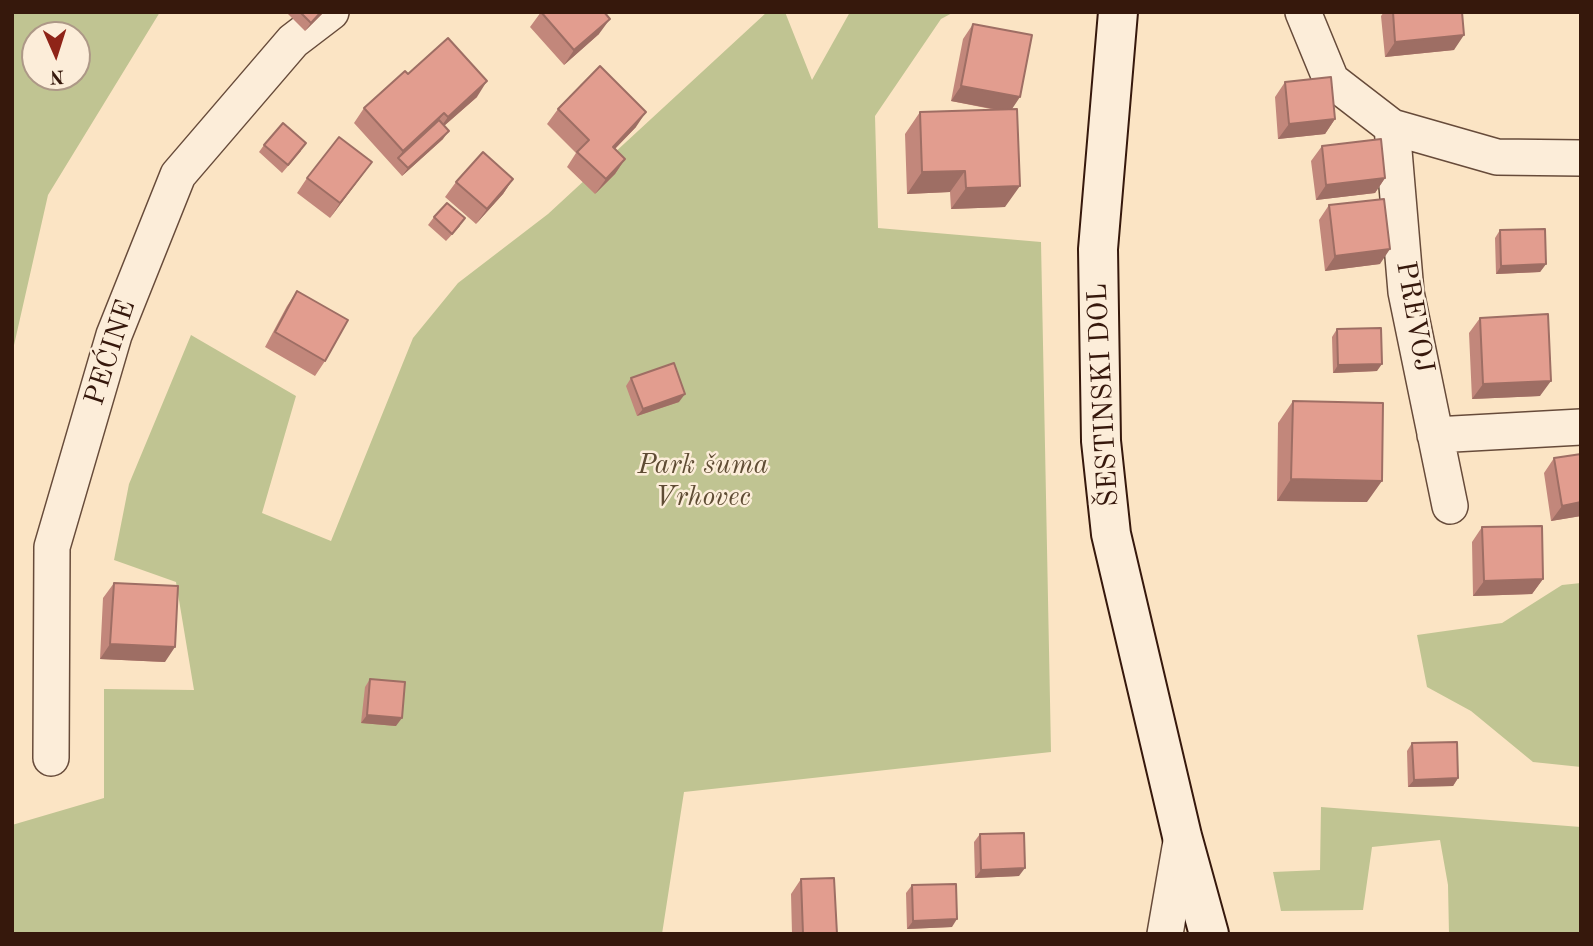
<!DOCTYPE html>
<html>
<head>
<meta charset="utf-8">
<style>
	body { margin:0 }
	#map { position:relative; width:1593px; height:946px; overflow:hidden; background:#fbe4c4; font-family:"Old Standard TT",serif }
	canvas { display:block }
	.frame { position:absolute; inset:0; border:14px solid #36180c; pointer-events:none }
	.north { position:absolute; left:21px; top:21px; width:70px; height:70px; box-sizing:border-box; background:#fcedd9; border:2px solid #ad9887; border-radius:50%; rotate:177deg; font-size:19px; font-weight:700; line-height:28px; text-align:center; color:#36180c }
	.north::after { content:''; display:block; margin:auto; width:24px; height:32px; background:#8f2418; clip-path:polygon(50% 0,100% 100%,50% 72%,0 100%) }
</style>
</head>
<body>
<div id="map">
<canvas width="1593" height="946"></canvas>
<div class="frame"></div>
<div class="north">N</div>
</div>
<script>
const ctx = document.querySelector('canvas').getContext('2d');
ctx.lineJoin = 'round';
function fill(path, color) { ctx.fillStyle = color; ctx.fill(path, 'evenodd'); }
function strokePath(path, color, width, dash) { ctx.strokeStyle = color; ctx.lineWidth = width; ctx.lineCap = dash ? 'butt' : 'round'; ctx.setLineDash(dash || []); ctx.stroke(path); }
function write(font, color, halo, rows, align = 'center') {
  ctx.font = font + ' "Old Standard TT",serif'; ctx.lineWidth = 5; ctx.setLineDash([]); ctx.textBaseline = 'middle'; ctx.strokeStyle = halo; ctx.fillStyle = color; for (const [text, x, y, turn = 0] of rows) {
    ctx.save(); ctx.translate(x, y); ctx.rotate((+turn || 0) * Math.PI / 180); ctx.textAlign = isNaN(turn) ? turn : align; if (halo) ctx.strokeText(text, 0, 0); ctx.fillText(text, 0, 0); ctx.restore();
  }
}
fill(new Path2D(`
	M 12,12 L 160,12 L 48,195 L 12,354 ZM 35,35 L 77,35 L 77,77 L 35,77 Z
	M 767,12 L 785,12 L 812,80 L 850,12 L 954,12 L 941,19 L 875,116 L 878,228 L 1041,242 L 1051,752 L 684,792 L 662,934 L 12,934 L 12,825 L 104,798 L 104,689 L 194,690 L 176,582 L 114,560 L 129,484 L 191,335 L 296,396 L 262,513 L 331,541 L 413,338 L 458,283 L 548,214 Z
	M 1581,583 L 1581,767 L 1533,762 L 1471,711 L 1427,687 L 1417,635 L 1502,623 L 1562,585 Z
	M 1321,807 L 1581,827 L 1581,934 L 1449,934 L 1448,885 L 1440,840 L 1372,847 L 1363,910 L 1281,911 L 1273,872 L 1320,870 Z`), '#c0c492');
const street = new Path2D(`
	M 1303,12 L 1331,80 L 1392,127 L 1497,157 L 1581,158
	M 1392,127 L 1406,292 L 1450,506
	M 1435,435 L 1581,427
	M 51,758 L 52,547 L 114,335 L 178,175 L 293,41 L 331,12
	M 1165,934 L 1182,836`);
const secondary = new Path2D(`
	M 1118,12 L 1098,249 L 1101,441 L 1111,534 L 1182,836 L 1209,934`);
strokePath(street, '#674b3a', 38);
strokePath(secondary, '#36180c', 42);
strokePath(street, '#fcedd9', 35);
strokePath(secondary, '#fcedd9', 38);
fill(new Path2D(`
	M 286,12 L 324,12 L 305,31 Z
	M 541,12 L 599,34 L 564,65 L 530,27 Z
	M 1384,12 L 1462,12 L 1454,50 L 1385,57 L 1381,16 Z
	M 973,24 L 1012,109 L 1005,207 L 951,209 L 950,192 L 907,194 L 905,134 L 920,112 L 996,110 L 951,101 L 963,39 Z
	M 408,74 L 477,97 L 444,126 L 443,139 L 402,176 L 354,123 L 364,108 Z
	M 1285,82 L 1335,119 L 1325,134 L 1278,139 L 1275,97 Z
	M 558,109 L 636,127 L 615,149 L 625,159 L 615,174 L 595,194 L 567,167 L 576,153 L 547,124 Z
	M 264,145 L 301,151 L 282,173 L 259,152 Z
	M 1322,146 L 1385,178 L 1375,193 L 1316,200 L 1311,161 Z
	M 372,162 L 330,218 L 297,193 L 307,178 Z
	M 513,179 L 503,194 L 476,224 L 445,197 L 456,182 Z
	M 1329,205 L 1380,264 L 1325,271 L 1319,220 Z
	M 434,217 L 460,226 L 446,241 L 428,225 Z
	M 1500,230 L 1546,264 L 1540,272 L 1496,274 L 1495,238 Z
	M 297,291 L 325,361 L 315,376 L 265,347 L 287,306 Z
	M 1480,318 L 1540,396 L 1472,399 L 1469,333 Z
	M 1337,329 L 1377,371 L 1333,373 L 1332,337 Z
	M 631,378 L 679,402 L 637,416 L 626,386 Z
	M 1293,401 L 1367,502 L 1277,501 L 1278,423 Z
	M 1554,458 L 1581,516 L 1551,521 L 1544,473 Z
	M 1482,527 L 1543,579 L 1532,594 L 1473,596 L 1472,542 Z
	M 114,583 L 165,662 L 100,659 L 103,598 Z
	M 370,679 L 396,726 L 361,723 L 365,687 Z
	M 1412,743 L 1458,778 L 1453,786 L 1408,787 L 1407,751 Z
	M 980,834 L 1019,876 L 975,878 L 974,842 Z
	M 801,879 L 837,934 L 792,934 L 791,894 Z
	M 912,885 L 952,927 L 907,929 L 906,893 Z`), '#c2877b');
fill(new Path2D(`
	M 321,12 L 324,12 L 305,31 L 311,23 Z
	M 610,19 L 599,34 L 564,65 L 574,50 Z
	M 1464,35 L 1454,50 L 1385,57 L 1395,42 Z
	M 487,81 L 477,97 L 437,132 L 448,117 Z
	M 961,86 L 1020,97 L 1010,112 L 951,101 Z
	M 646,112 L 636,127 L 602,162 L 613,147 Z
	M 444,113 L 433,128 L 398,158 L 403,151 Z
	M 1335,119 L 1325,134 L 1278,139 L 1289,124 Z
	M 449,131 L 443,139 L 402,176 L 408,168 Z
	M 625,159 L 615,174 L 595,194 L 606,179 Z
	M 372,162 L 361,177 L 330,218 L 340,203 Z
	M 965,171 L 950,192 L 907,194 L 922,172 Z
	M 1385,178 L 1375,193 L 1316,200 L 1326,185 Z
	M 513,179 L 503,194 L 476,224 L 487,209 Z
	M 1020,186 L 1005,207 L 951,209 L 966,188 Z
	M 1390,249 L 1380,264 L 1325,271 L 1335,256 Z
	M 1546,264 L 1540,272 L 1496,274 L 1501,266 Z
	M 1382,364 L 1377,371 L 1333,373 L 1338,365 Z
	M 1551,381 L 1540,396 L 1472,399 L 1483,384 Z
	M 685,394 L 679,402 L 637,416 L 643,409 Z
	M 1291,479 L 1382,481 L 1367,502 L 1277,501 Z
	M 1581,502 L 1581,516 L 1551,521 L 1562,506 Z
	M 1543,579 L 1532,594 L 1473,596 L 1484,581 Z
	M 110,644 L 175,647 L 165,662 L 100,659 Z
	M 367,715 L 402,718 L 396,726 L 361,723 Z
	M 1458,778 L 1453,786 L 1408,787 L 1414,780 Z
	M 1025,868 L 1019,876 L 975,878 L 981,870 Z
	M 957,919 L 952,927 L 907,929 L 913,921 Z`), '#9e6e64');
const building = new Path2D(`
	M 300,12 L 321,12 L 311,23 Z
	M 541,12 L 604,12 L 610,19 L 574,50 Z
	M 1393,12 L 1462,12 L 1464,35 L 1395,42 Z
	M 973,24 L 1032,35 L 1020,97 L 961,86 Z
	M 448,38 L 487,81 L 448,117 L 444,113 L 403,151 L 364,108 L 405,71 L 408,74 Z
	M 600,66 L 646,112 L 613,147 L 625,159 L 606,179 L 577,152 L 589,140 L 558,109 Z
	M 1331,77 L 1335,119 L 1289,124 L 1285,82 Z
	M 1017,109 L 1020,186 L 966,188 L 965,171 L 922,172 L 920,112 Z
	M 439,120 L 449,131 L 408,168 L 398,158 Z
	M 283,123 L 306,143 L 288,165 L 264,145 Z
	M 339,137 L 372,162 L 340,203 L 307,178 Z
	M 1381,139 L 1385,178 L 1326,185 L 1322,146 Z
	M 483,152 L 513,179 L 487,209 L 456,182 Z
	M 1384,199 L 1390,249 L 1335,256 L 1329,205 Z
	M 447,203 L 465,218 L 452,234 L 434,217 Z
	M 1545,229 L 1546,264 L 1501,266 L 1500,230 Z
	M 297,291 L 348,320 L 325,361 L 275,332 Z
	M 1548,314 L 1551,381 L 1483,384 L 1480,318 Z
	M 1381,328 L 1382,364 L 1338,365 L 1337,329 Z
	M 674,363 L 685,394 L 643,409 L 631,378 Z
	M 1293,401 L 1383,403 L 1382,481 L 1291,479 Z
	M 1581,454 L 1581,502 L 1562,506 L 1554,458 Z
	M 1542,526 L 1543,579 L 1484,581 L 1482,527 Z
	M 114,583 L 178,586 L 175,647 L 110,644 Z
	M 370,679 L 405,682 L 402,718 L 367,715 Z
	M 1457,742 L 1458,778 L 1414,780 L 1412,743 Z
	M 1024,833 L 1025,868 L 981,870 L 980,834 Z
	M 834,878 L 837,934 L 803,934 L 801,879 Z
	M 956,884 L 957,919 L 913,921 L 912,885 Z`);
fill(building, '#e29d8f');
strokePath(building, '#9e6e64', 2);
write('28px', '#36180c', '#fcedd9', [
	["PREVOJ",1414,317,80],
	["PEĆINE",111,353,-72],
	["ŠESTINSKI DOL",1104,395,-93]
]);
write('italic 28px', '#5f4c34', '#fcedd9', [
	["Park šuma",703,466],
	["Vrhovec",703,498]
]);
</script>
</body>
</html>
